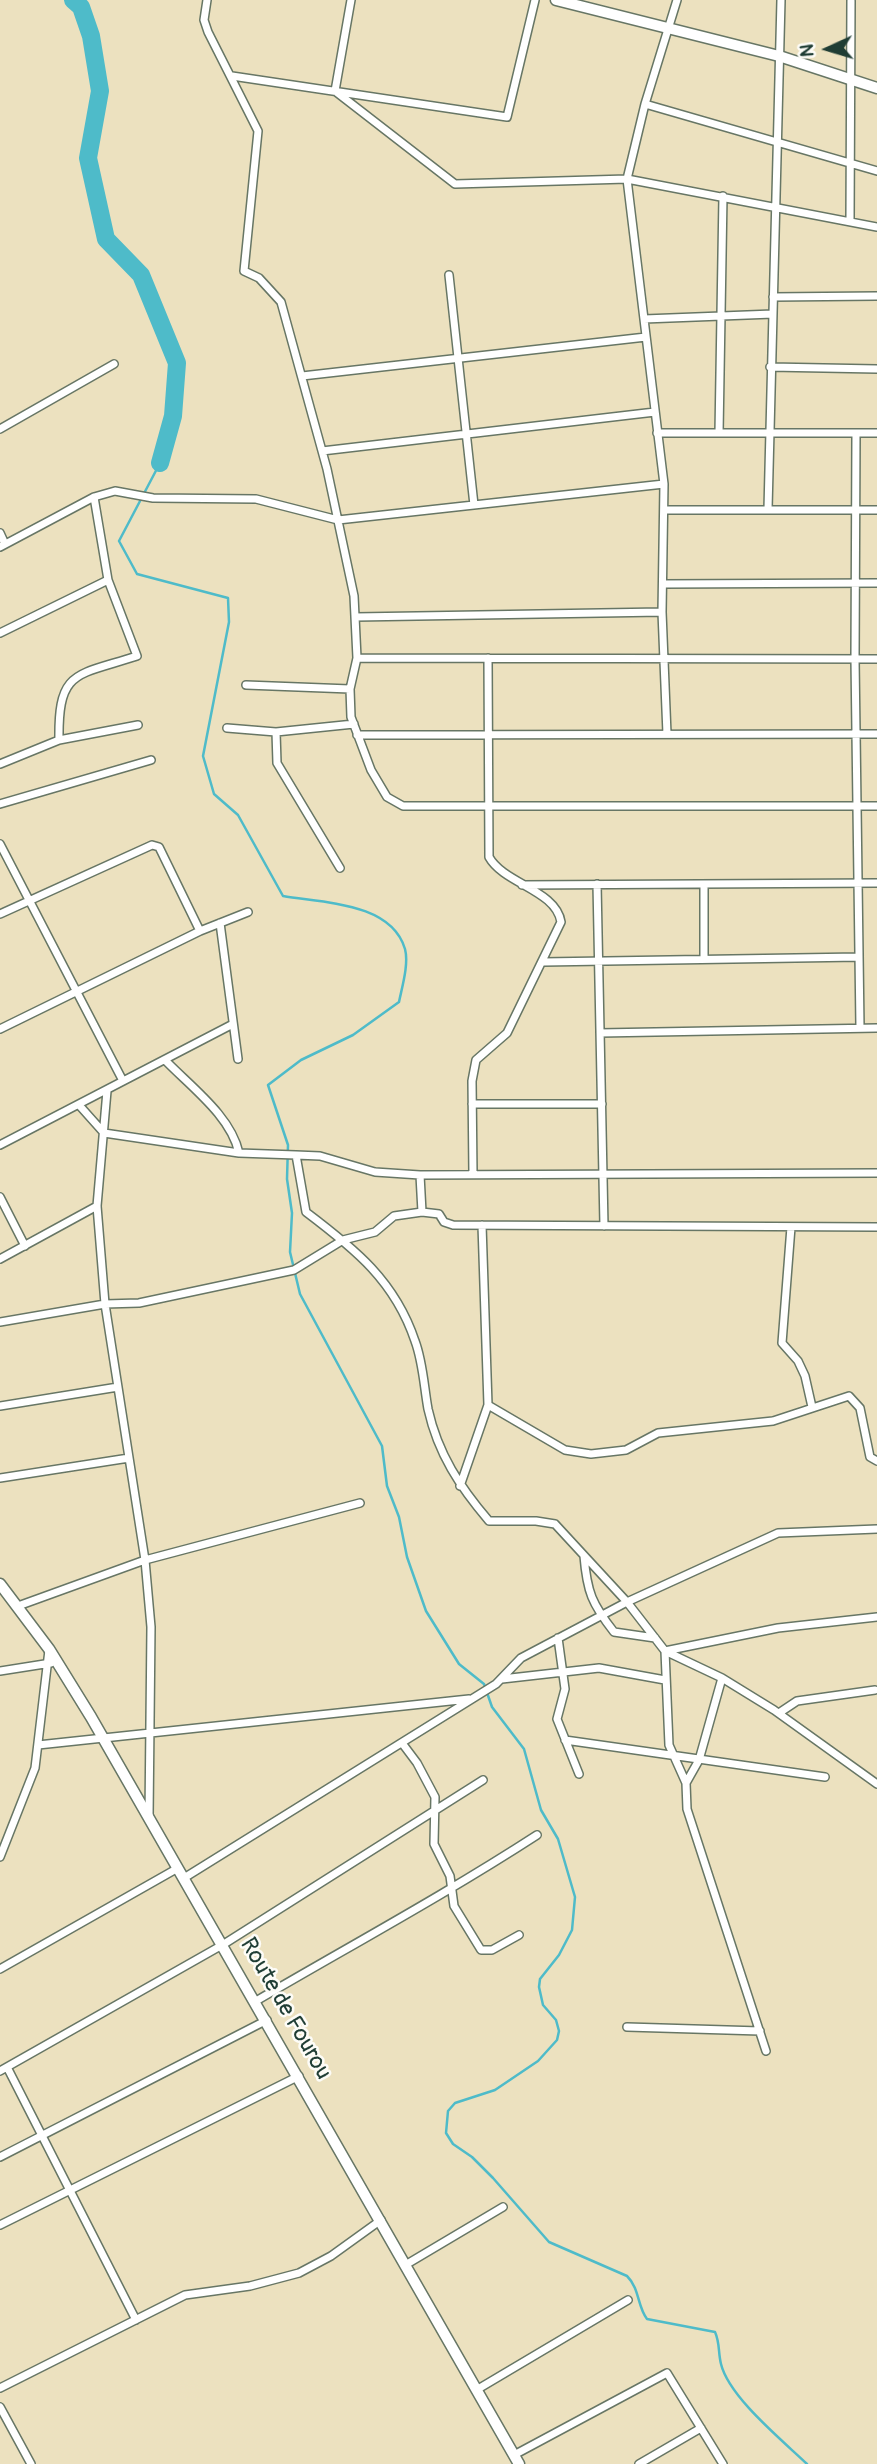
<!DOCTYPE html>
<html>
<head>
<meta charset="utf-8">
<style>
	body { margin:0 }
	#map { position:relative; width:877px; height:2464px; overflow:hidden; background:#ece1bf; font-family:Pangolin,sans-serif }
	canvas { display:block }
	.north { position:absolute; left:793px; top:14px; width:70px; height:70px; -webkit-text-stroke:5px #fdfcf7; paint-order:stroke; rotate:266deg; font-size:19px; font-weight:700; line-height:28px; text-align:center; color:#1f3d34 }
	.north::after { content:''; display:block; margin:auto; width:24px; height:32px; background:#1f3d34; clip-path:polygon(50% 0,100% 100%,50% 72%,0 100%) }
</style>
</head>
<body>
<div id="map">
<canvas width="877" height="2464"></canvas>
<div class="north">N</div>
</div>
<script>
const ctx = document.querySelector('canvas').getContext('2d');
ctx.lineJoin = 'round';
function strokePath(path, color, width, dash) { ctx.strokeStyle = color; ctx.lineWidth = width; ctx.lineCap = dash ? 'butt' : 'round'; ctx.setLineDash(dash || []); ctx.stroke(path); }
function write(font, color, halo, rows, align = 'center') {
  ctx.font = font + ' Pangolin,sans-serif'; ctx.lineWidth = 5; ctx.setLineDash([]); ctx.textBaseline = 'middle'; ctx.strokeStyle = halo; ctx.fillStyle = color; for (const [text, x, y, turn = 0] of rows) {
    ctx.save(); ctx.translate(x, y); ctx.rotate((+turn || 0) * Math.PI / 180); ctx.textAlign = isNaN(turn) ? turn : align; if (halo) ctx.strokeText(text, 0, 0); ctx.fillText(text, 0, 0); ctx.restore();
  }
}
strokePath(new Path2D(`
	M 160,463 L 119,541 L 137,574 L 228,598 L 229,622 L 203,756 L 214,794 L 238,815 L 283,896 C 322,903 391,902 405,949 C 409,964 402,987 399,1002 L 353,1035 L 301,1060 L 268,1085 L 288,1145 L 287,1179 L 292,1213 L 290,1252 L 300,1294 L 382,1446 L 387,1486 L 399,1517 L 407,1557 L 426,1611 L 459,1664 L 484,1684 L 492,1707 L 524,1749 L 541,1810 L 558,1839 L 575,1897 L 572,1930 L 559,1955 L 540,1979 L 539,1987 L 543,2005 L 556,2020 L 559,2031 L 557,2040 L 538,2061 L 495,2090 L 455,2103 L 448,2111 L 446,2133 L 453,2144 L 472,2157 L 493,2178 L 549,2242 L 627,2276 C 640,2289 637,2306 647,2319 L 715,2332 C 720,2343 718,2352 721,2364 C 729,2397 782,2440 807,2464`), '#4ebbc9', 2.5);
strokePath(new Path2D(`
	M 73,0 L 81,7 L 91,36 L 100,91 L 88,158 L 106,239 L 141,275 L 177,363 L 173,416 L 160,463`), '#4ebbc9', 18);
const street = new Path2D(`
	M 207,0 L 204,20 L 208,32 L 258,131 L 244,271 L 259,278 L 281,302 L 327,469 L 354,596 L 357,658 L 350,689 L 351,717 L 371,770 L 387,797 L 403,806 L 877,806
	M 351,0 L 335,91 L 455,184 L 627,179 L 877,227
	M 232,76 L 507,117 L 535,0
	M 645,104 L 877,171
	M 850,221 L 851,1
	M 449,275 L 474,505
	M 773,297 L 877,296
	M 644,319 L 773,314
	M 770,367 L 877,369
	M 302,376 L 646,337
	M 0,429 L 114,364
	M 657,433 L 877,433
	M 719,433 L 723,196
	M 856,433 L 855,659 L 860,1028
	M 322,451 L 655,412
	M 768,509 L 781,0
	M 666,510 L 877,510
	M 0,533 L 5,544
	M 0,547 L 94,497 L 115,491 L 153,498 L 256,499 L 338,520 L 664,484
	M 663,584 L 877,583
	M 356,617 L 662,612
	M 0,633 L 108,580
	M 357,658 L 877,659
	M 246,685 L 350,689
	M 227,728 L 276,732 L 354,724
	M 276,732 L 277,763 L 340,868
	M 667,734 L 662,612 L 664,484 L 627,179 L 645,104 L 677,0
	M 357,735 L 877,734
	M 59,740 C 58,669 76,676 137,656 L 108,580 L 94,497
	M 0,764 L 59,740 L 138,725
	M 0,804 L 151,760
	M 0,844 L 123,1081
	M 597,884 L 604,1226
	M 704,884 L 704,959
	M 522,885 L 877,883
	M 0,914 L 152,845 L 159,847 L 200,931
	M 220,923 L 238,1059
	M 543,962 L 859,957
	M 0,1029 L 200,931 L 248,912
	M 600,1033 L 877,1028
	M 165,1060 C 191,1087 231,1116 239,1153
	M 107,1091 L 97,1206 L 105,1304 L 145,1560 L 151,1627 L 149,1817
	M 472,1104 L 602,1104
	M 79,1105 L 104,1133 L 239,1153 L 296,1155 L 306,1212 C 355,1249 395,1281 415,1341 C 423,1362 424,1387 428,1409 C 438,1454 460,1487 489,1521 L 536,1521 L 555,1524 L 627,1602 L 665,1651 L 722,1678 L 774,1710 L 877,1784
	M 0,1145 L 233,1024
	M 296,1155 L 320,1156 L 375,1172 L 420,1175 L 877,1173
	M 420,1175 L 422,1212
	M 473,1175 L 472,1081 L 476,1060 L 507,1033 L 561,922 C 556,890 504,884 489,857 L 488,658
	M 0,1197 L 25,1246
	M 791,1227 L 782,1343 L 798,1361 L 805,1376 L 812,1407
	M 0,1259 L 97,1206
	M 0,1322 L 105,1304 L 139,1303 L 294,1270 L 343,1240 L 375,1232 L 394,1216 L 422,1212 L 439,1214 L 444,1222 L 453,1225 L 877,1227
	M 488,1405 L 565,1450 L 591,1454 L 626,1450 L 658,1433 L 773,1421 L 849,1396 L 860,1408 L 870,1457 L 877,1461
	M 0,1406 L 118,1387
	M 0,1478 L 129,1458
	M 460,1486 L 488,1405 L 482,1225
	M 584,1556 C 587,1592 592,1604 614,1632 L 655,1638
	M 18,1606 L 145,1560 L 360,1503
	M 558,1638 L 565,1689 L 557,1719 L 579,1774
	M 0,1671 L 51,1663
	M 722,1678 L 699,1760 L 686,1783 L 687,1809 L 766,2051
	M 502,1679 L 599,1668 L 665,1680
	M 779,1713 L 797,1701 L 875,1690
	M 565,1740 L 825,1777
	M 402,1743 L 417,1763 L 435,1797 L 434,1844 L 450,1876 L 454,1906 L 481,1950 L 492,1950 L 519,1935
	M 38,1745 L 469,1699
	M 686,1783 L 669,1745 L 665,1651 L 778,1628 L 877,1617
	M 0,1857 L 35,1768 L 49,1650
	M 184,1878 L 496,1684 L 521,1658 L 627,1602 L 778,1533 L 877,1529
	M 0,1969 L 178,1868
	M 256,2001 C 350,1946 446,1894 537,1835
	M 627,2027 L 760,2031
	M 7,2067 L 136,2320
	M 0,2071 L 224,1944 L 483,1780
	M 0,2157 L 267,2020
	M 0,2225 L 299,2076
	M 407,2264 L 503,2207
	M 0,2388 L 185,2295 L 250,2286 L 299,2273 L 331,2256 L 381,2220
	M 478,2389 L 628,2300
	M 0,2407 L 31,2464
	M 514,2455 L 667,2373 L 723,2464
	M 639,2464 L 701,2428`);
const secondary = new Path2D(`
	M 556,0 L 779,56 L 877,88
	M 0,1584 L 49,1649 L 91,1717 L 519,2464`);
strokePath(street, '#677665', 10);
strokePath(secondary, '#677665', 13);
strokePath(street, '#fff', 7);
strokePath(secondary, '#fff', 10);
write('23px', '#1f3d34', '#fdfcf7', [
	["Route de Fourou",285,2009,60]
]);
</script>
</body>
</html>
